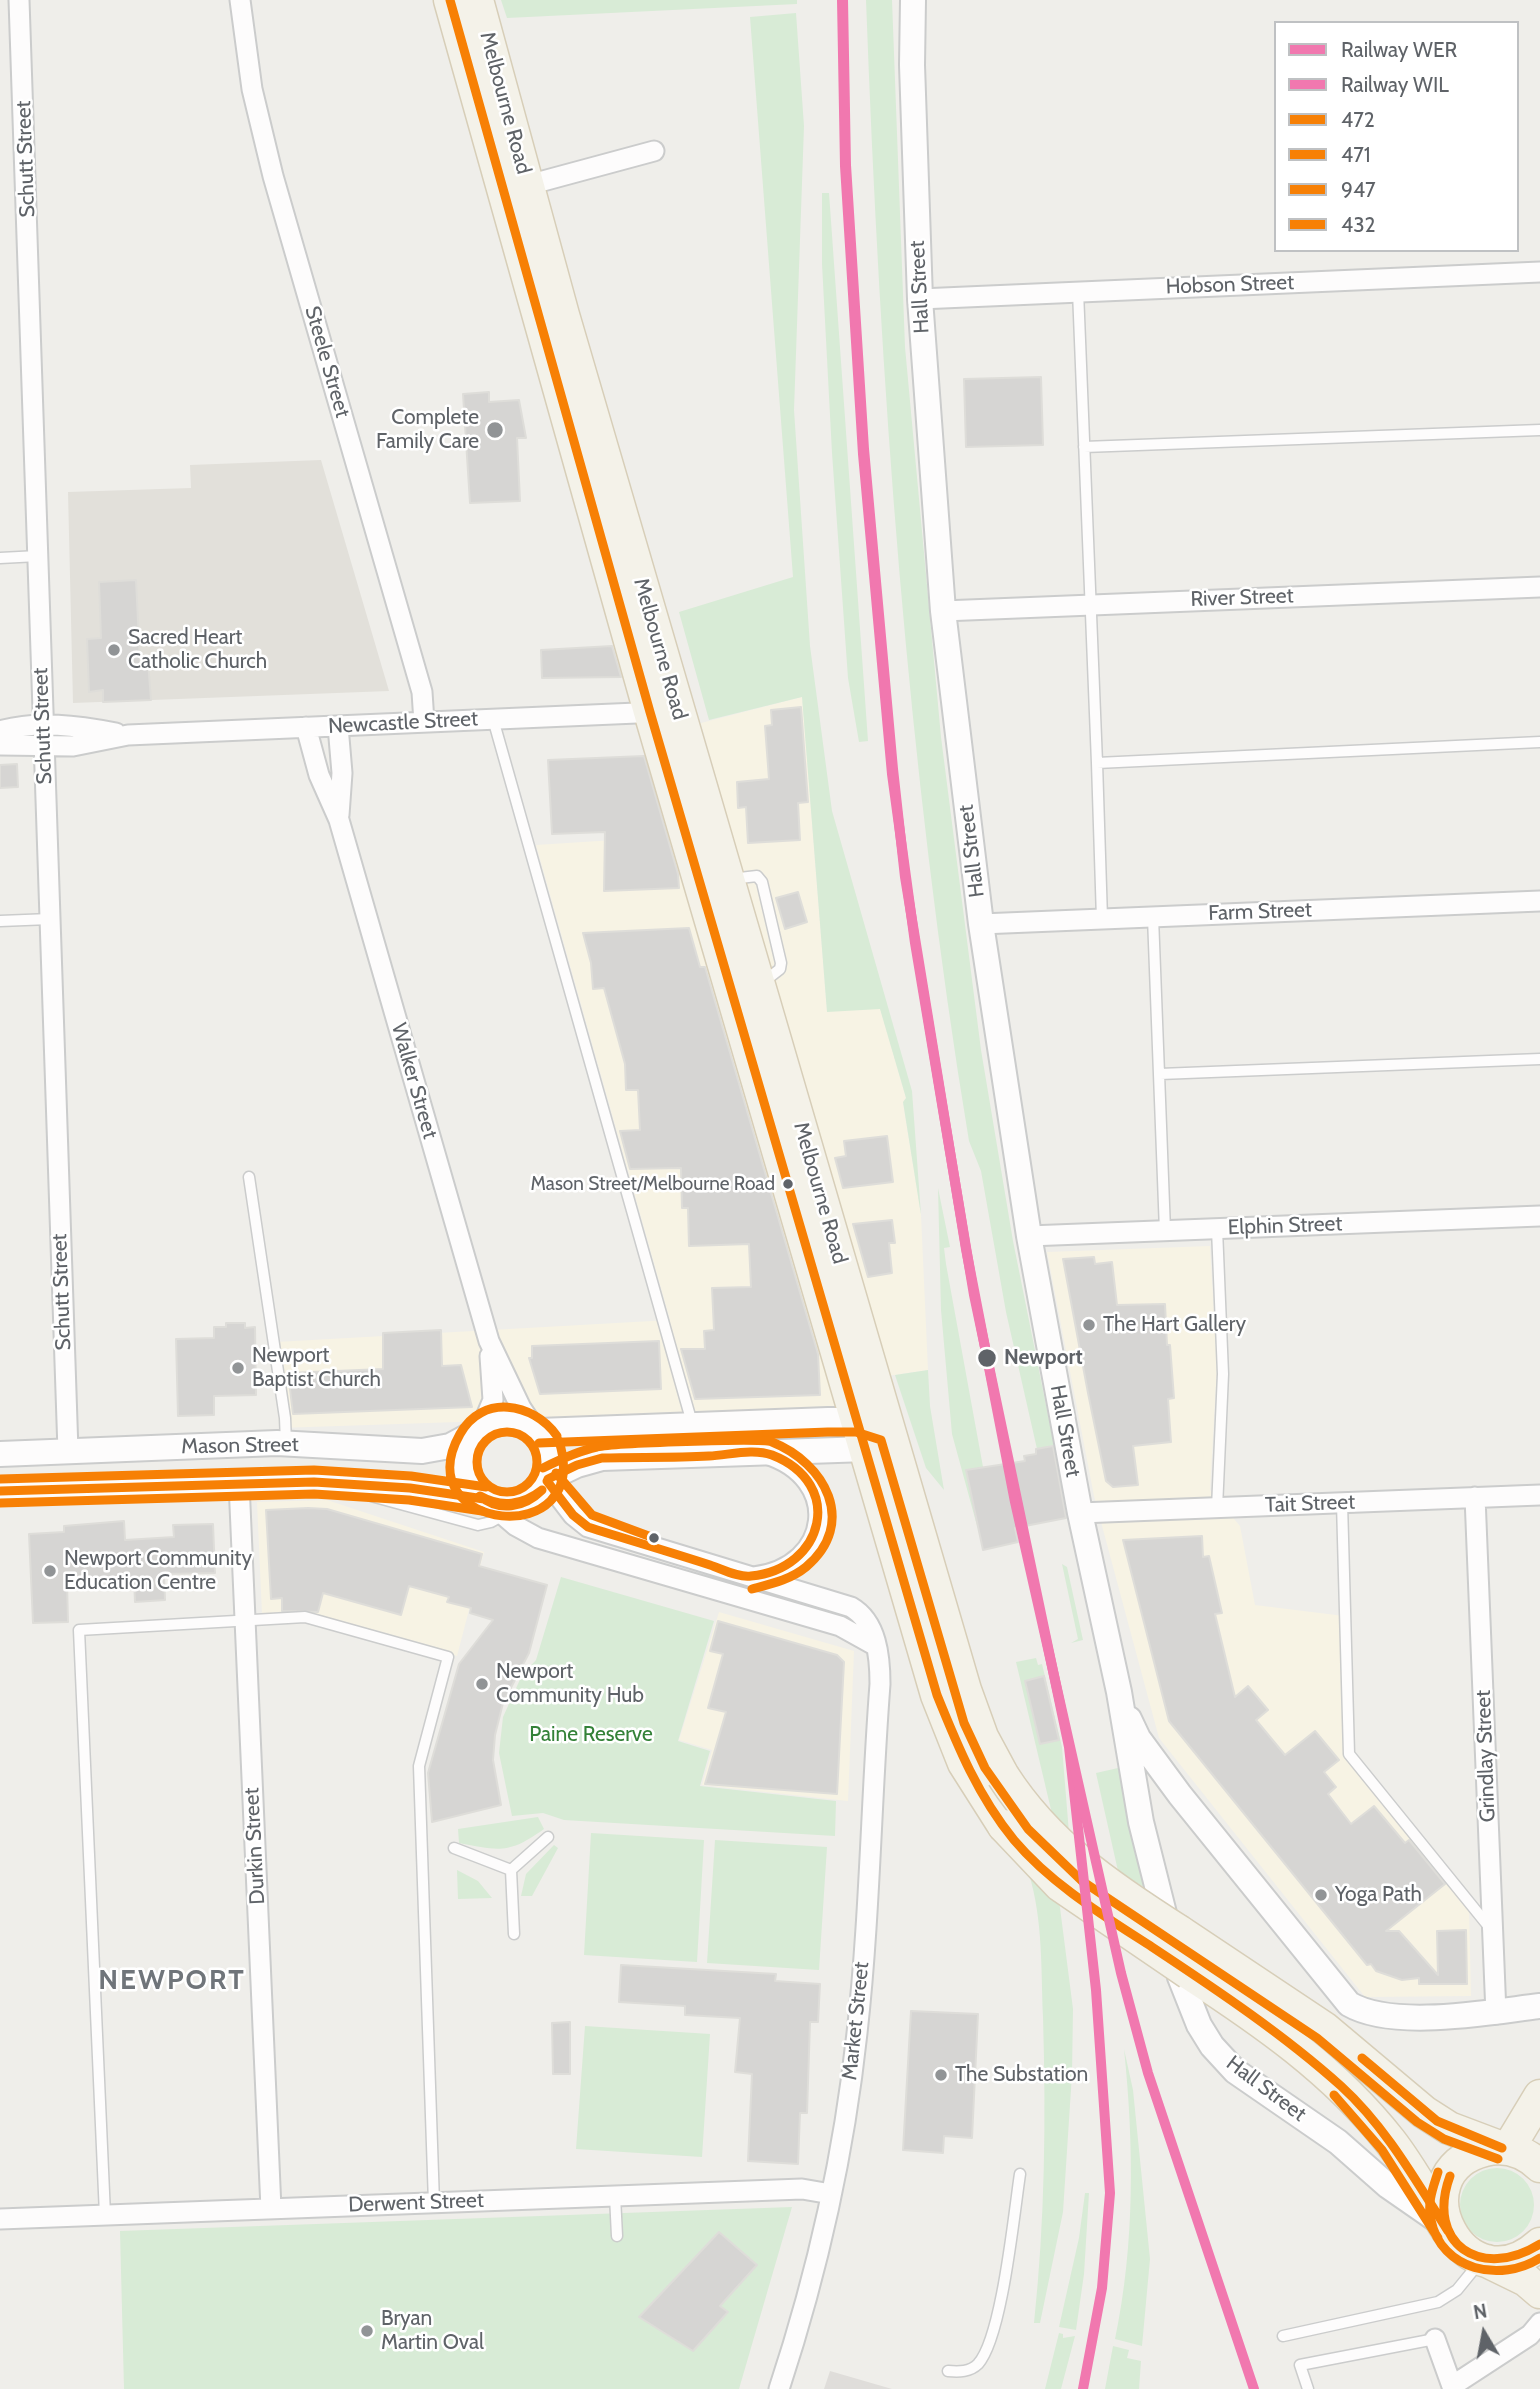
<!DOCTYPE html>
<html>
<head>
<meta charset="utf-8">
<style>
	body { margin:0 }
	#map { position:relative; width:1540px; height:2389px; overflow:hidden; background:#efeeea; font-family:Cabin,sans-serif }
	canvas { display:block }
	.legend { position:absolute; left:1274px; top:21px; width:245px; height:231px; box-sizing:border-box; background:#fff; border:2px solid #bfc1c3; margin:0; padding:9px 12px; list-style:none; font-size:21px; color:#5f6368 }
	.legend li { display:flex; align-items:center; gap:14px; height:35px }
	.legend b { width:35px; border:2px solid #bfc1c3 }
	.north { position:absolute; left:1449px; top:2298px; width:70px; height:70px; -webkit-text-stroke:5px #fff; paint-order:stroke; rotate:350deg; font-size:19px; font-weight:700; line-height:28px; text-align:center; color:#5f6368 }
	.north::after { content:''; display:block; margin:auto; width:24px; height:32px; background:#5f6368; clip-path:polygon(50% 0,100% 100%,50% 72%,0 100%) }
</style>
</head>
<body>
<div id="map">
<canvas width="1540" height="2389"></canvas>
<ul class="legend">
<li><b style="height:9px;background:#f178af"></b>Railway WER</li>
<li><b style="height:9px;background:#f178af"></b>Railway WIL</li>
<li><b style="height:9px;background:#f78005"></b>472</li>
<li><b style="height:9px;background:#f78005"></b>471</li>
<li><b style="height:9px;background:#f78005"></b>947</li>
<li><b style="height:9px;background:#f78005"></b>432</li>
</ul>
<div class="north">N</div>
</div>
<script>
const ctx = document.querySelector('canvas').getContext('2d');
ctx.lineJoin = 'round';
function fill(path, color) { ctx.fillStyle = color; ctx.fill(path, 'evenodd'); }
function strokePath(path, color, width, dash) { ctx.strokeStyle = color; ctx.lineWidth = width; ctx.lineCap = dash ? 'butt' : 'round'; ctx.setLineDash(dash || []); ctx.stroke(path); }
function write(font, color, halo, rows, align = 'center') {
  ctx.font = font + ' Cabin,sans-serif'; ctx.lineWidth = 5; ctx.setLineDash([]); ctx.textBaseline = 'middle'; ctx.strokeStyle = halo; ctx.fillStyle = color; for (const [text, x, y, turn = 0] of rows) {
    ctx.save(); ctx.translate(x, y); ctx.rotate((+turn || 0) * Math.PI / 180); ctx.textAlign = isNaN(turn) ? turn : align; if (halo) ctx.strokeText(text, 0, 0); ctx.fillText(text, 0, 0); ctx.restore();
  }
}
fill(new Path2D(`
	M 802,697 L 827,1011 L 880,1008 L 906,1098 L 903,1103 L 921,1215 L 928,1370 L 887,1376 L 843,1230 L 701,723 Z
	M 677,836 L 847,1409 L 279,1428 L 276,1342 L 670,1320 L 536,845 Z
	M 1210,1246 L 1217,1366 L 1210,1490 L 1240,1526 L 1255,1605 L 1344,1616 L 1344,1753 L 1469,1906 L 1471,1996 L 1365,1997 L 1159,1738 L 1094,1496 L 1047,1252 Z
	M 327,1500 L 484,1552 L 457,1656 L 308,1613 L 262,1614 L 257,1502 Z
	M 719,1612 L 854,1651 L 848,1801 L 702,1785 L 712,1750 L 679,1740 Z`), '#f7f3e4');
fill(new Path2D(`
	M 830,2371 L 892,2389 L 824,2389 Z`), '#dfddda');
fill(new Path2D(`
	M 321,460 L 389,691 L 73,703 L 68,492 L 191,488 L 190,465 Z`), '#e2e0da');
fill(new Path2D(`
	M 501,0 L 797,0 L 797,4 L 507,18 Z
	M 866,0 L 892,0 L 905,347 L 941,737 L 981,1050 L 1013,1241 L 1054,1445 L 1037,1449 L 1006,1312 L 981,1171 L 969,1141 C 907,764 880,382 866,0 Z
	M 796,13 L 804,126 L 794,410 L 810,646 L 832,811 L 912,1091 L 921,1215 L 903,1102 L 906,1098 L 880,1009 L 827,1012 L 802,697 L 709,720 L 679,612 L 793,577 L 750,17 Z
	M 822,193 L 829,193 L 868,741 L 859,742 L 848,678 L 832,453 L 822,264 Z
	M 938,1188 L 950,1247 L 944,1248 L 946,1264 L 983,1467 L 966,1470 L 979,1533 L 952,1434 L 941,1310 Z
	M 928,1370 L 930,1406 L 944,1490 L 926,1468 L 895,1375 Z
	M 1062,1564 L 1067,1567 L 1083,1640 L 1071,1643 L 1078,1639 Z
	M 561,1577 L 714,1621 L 678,1741 L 710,1751 L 700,1786 L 836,1801 L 835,1836 L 564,1820 L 543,1813 L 512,1816 L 499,1753 L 503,1717 L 522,1675 L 536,1660 Z
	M 1036,1658 L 1038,1665 L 1042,1664 L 1062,1747 L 1069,1833 L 1053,1818 L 1016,1662 ZM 1044,1676 L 1059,1740 L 1040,1744 L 1025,1681 Z
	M 1118,1768 L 1150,1891 L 1118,1871 L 1096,1773 Z
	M 538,1817 L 544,1829 C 509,1854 500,1851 459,1843 L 458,1829 Z
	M 591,1833 L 704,1840 L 697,1962 L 584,1955 Z
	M 715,1840 L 827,1847 L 819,1970 L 707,1963 Z
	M 554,1845 L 558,1848 L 532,1896 L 521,1896 L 526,1874 Z
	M 457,1870 L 478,1881 L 492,1898 L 458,1899 Z
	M 1029,1874 L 1059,1900 L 1073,2009 L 1072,2074 L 1063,2212 L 1040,2323 L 1034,2323 C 1045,2220 1046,2120 1043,2017 C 1041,1969 1043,1920 1029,1874 Z
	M 585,2026 L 710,2034 L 702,2157 L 576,2149 Z
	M 1124,2049 L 1133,2090 L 1150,2259 L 1142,2346 L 1115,2339 C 1135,2244 1134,2145 1124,2049 Z
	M1460 2205a37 37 0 1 1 74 0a37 37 0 1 1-74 0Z
	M 1085,2193 L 1089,2193 L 1084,2274 L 1076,2330 L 1059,2327 L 1079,2238 Z
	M 792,2207 L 739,2389 L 124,2389 L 120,2231 Z
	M 1059,2333 L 1063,2334 L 1063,2338 L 1075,2336 L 1061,2389 L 1045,2389 Z
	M 1113,2346 L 1129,2350 L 1127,2358 L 1141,2361 L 1139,2389 L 1105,2389 Z`), '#d8ebd6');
const building = new Path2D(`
	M 1041,377 L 1043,445 L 966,447 L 964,379 Z
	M 489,392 L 489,402 L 519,400 L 526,438 L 517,438 L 520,501 L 470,503 L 463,394 Z
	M 136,580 L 140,661 L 148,661 L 151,700 L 103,702 L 103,690 L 89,692 L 87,639 L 101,638 L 99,582 Z
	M 612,646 L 621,677 L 542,678 L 541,650 Z
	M 801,707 L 808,802 L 798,803 L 800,840 L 748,843 L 746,807 L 738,808 L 737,782 L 769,779 L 765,726 L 772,725 L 771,710 Z
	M 644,756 L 678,874 L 679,888 L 604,891 L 605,832 L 552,834 L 548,760 Z
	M 17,764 L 18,787 L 0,788 L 0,765 Z
	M 798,892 L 807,922 L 785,929 L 776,898 Z
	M 689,928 L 700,967 L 705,967 L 818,1354 L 820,1395 L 695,1399 L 681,1349 L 705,1349 L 704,1331 L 714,1330 L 712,1288 L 751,1287 L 749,1244 L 689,1246 L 688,1208 L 682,1208 L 681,1168 L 630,1169 L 620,1131 L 640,1130 L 638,1090 L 626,1090 L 625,1064 L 604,988 L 593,989 L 591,963 L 583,933 Z
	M 887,1136 L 893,1182 L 843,1188 L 835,1158 L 846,1156 L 844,1141 Z
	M 892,1220 L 895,1243 L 889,1243 L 892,1273 L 868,1277 L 853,1224 Z
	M 1094,1257 L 1095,1264 L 1112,1262 L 1117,1305 L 1165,1304 L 1167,1345 L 1170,1345 L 1174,1398 L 1168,1399 L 1171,1442 L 1133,1446 L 1138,1485 L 1113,1487 L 1106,1481 L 1088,1393 L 1063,1259 Z
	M 226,1323 L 245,1323 L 245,1328 L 255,1327 L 256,1395 L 214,1396 L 214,1415 L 178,1416 L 176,1339 L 214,1338 L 214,1327 L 226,1327 Z
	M 441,1330 L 442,1366 L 461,1365 L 472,1407 L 293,1414 L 288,1373 L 383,1369 L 383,1333 Z
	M 659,1341 L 661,1389 L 540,1394 L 529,1358 L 532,1358 L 532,1346 Z
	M 1053,1446 L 1066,1518 L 1015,1528 L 1018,1542 L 983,1550 L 966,1470 L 1025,1461 L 1024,1456 L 1036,1454 L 1036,1449 Z
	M 308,1508 L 327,1509 L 482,1554 L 479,1566 L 547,1585 L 529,1653 L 503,1703 L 495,1735 L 493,1760 L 501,1805 L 432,1822 L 428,1773 L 459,1664 L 493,1620 L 470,1613 L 471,1608 L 447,1602 L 449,1597 L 409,1586 L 401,1615 L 323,1593 L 318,1612 L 282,1611 L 282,1598 L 271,1599 L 266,1510 Z
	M 124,1521 L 125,1540 L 174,1537 L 173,1525 L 213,1524 L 215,1573 L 164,1574 L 165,1600 L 135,1602 L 134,1579 L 67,1582 L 68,1622 L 33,1623 L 29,1534 L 64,1532 L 64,1526 Z
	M 1202,1536 L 1203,1557 L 1209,1556 L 1222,1613 L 1215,1614 L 1235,1697 L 1248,1686 L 1268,1710 L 1256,1720 L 1285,1755 L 1315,1731 L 1339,1760 L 1324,1772 L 1336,1787 L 1328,1794 L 1351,1824 L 1374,1806 L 1405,1843 L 1409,1840 L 1445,1884 L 1386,1931 L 1399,1931 L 1438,1975 L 1437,1931 L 1466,1930 L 1467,1984 L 1419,1984 L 1419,1978 L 1402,1980 L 1376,1971 L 1371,1964 L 1367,1965 L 1169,1721 L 1123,1540 Z
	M 718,1621 L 837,1655 L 844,1662 L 837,1794 L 705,1784 L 726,1712 L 708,1708 L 723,1654 L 710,1651 Z
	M 1044,1676 L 1059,1740 L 1040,1744 L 1025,1681 Z
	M 621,1965 L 776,1974 L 775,1981 L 820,1984 L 818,2022 L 810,2022 L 807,2113 L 800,2113 L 798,2164 L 748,2161 L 752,2074 L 735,2072 L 740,2018 L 685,2015 L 685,2006 L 619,2002 Z
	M 911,2011 L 978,2014 L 972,2138 L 944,2136 L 943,2153 L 903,2150 Z
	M 570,2022 L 570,2074 L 553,2074 L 552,2023 Z
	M 719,2232 L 757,2265 L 720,2306 L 728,2312 L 693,2351 L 639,2317 Z`);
fill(building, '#d6d5d3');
strokePath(building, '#deddd9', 2);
const service = new Path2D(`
	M 1078,291 L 1097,763 L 1540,742
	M 1084,447 L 1540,430
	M 0,558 L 38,556
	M 493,719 L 692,1423
	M 1097,763 L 1102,919
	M 731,879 L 757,876 L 762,882 L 781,963 L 780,969 L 762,983
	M 1153,917 L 1165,1231
	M 0,921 L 50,919
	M 1160,1074 L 1540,1059
	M 249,1177 L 285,1418 L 286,1443
	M 1217,1229 L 1223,1374 L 1217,1508
	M 371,1496 L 478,1525 L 491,1522 L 523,1504
	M 1342,1503 L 1349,1754 L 1490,1928
	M 454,1848 L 511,1870
	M 514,1934 L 511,1870 L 548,1837
	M 615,2196 L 617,2236
	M 105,2215 L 79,1630 L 305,1617 L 448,1657 L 419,1766 L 434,2203
	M 1283,2336 L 1438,2302 L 1457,2290 L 1479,2263
	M 948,2371 C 959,2372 970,2372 978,2364 C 1002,2338 1014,2213 1020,2174
	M 1308,2389 L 1300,2365 L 1435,2339`);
const minor = new Path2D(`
	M 19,0 L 68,1451
	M 240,0 L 252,89 L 273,176 L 422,692 L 424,722
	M 517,188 L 654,151
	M 920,299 L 1540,272
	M 943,611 L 1540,587
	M 338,726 L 342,773 L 339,815
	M 306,727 L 319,775 L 339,820 L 489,1341 L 521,1408 L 533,1426
	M 0,731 C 37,720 79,726 116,733
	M 0,745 L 73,746 L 128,735 L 660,712
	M 981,924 L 1540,901
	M 1029,1236 L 1540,1216
	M 482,1426 L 493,1400 L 490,1356
	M 547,1481 L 573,1515 L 588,1527 L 851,1607 C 877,1622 880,1657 880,1684 C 871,1800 870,1917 857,2033 C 844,2154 817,2274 779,2389
	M 239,1483 L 271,2209
	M 1475,1497 L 1496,2014
	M 487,1501 L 516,1526 L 538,1538 L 840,1626 L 876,1646
	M 1080,1513 L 1540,1495
	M 754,1577 C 833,1567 843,1478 766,1454
	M 0,2219 L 802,2189 L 831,2194
	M 1435,2339 L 1453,2389
	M 1452,2386 L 1530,2335 L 1540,2323`);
const tertiary = new Path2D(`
	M 913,0 L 912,65 L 920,299 L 943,611 L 981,924 L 1029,1236 L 1080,1513 L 1119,1692 L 1141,1822 L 1180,1977 L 1199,2025 L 1212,2046 L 1235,2071 L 1338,2142 L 1388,2186 L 1437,2220
	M463 1462a44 44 0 1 1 88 0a44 44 0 1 1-88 0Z
	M 539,1431 L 828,1420 L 858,1420 L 873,1425
	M 0,1454 L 277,1443 L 422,1451 L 450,1446 L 476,1432
	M 548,1479 L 577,1465 L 602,1458 L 867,1449 L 879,1439
	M 0,1491 L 314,1482 L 410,1488 L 484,1499
	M 1129,1719 L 1138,1738 L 1180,1795 L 1349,2004 C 1394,2030 1489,2012 1540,2006`);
const primary = new Path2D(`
	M 450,0 L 650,712 L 937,1695 L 964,1763 L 1004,1826
	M 477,0 L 563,315 L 965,1690 L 982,1737 L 1003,1776
	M 1180,1932 L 1324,2028 L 1424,2112 L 1449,2128 L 1502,2148
	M 1189,1973 C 1263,2021 1335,2071 1390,2141 C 1412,2169 1428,2201 1448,2231
	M 1508,2149 L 1540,2096
	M 1540,2166 C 1525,2152 1506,2145 1485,2150 C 1394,2173 1465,2312 1540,2244
	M 1487,2261 L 1526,2280 L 1540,2292`);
strokePath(service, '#cbcccc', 13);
strokePath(minor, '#cbcccc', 23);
strokePath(tertiary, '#cbcccc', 28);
strokePath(primary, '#d7ceb8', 35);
strokePath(service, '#fdfcfc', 10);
strokePath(minor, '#fdfcfc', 19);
strokePath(tertiary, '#fdfcfc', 24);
strokePath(primary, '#f4f2e9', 32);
const primaryBridge = new Path2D(`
	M 1003,1776 C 1048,1846 1111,1888 1180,1932
	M 1004,1826 L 1060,1885 L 1189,1973`);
strokePath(primaryBridge, '#d7ceb8', 35, []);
strokePath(primaryBridge, '#f4f2e9', 32);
strokePath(new Path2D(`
	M 450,0 L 650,712 L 937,1695 C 958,1747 978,1796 1014,1840 C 1051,1884 1104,1916 1152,1947 C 1217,1990 1283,2034 1341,2086 C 1386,2127 1416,2181 1448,2231
	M 1362,2058 L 1437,2121 L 1502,2148
	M 1450,2176 C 1425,2244 1481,2281 1540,2244`), '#f78005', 9);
strokePath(new Path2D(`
	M477 1462a30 30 0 1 1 60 0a30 30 0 1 1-60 0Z
	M 539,1443 L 828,1432 L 856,1432 L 881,1440 L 964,1723 L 985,1768 L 1028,1829 L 1082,1881 L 1317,2038 L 1417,2122 L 1444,2139 L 1498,2159
	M 0,1503 L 314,1494 L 409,1500 L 482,1511
	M 1334,2095 L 1382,2150 L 1438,2238
	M 1438,2172 C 1433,2188 1427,2202 1431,2220 C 1441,2271 1501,2283 1540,2258`), '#f78005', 9);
strokePath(new Path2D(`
	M 547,1481 L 573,1515 L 588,1527 C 629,1540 670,1552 710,1565 C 722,1569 739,1578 751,1576 C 824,1569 846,1484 772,1455 C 753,1448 729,1455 709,1456 C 673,1458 638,1457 602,1458 L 577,1465 L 548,1479
	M 0,1491 L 314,1482 L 410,1488 L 484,1499
	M 480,1496 C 501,1508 523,1505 542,1490
	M 480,1496 C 499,1512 524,1508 542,1490`), '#f78005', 9);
strokePath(new Path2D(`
	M 557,1436 C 533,1402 482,1394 460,1434 C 405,1531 594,1553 559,1441
	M 543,1468 C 561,1459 578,1451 597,1447 C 613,1443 761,1438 772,1442 C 825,1463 858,1523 806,1567 C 790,1580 771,1584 752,1589
	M 556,1473 L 592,1515 L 654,1538
	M 0,1479 L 314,1470 L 411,1476 L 486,1487`), '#f78005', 9);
strokePath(new Path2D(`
	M 842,0 L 845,166 L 863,454 L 892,774 L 915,943 L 974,1295 L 1069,1747 L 1096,1990 L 1110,2193 L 1102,2288 L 1083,2389`), '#f178af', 10);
strokePath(new Path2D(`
	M 843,0 L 846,165 L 864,449 L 893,769 L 905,877 L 966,1249 L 1015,1502 L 1121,1973 L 1148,2073 L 1254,2389`), '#f178af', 10);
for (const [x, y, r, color] of [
	[495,430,9,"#919496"],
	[114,650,7,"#919496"],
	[788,1184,6,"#5f6368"],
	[1089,1325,7,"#919496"],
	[987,1358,10,"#5f6368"],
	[238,1368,7,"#919496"],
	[654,1538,6,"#5f6368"],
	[50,1571,7,"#919496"],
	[482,1684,7,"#919496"],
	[1321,1895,7,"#919496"],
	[941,2075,7,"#919496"],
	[367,2331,7,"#919496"]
]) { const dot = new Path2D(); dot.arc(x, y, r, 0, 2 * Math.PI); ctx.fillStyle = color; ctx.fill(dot); strokePath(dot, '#fff', 2.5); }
write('19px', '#5f6368', '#fff', [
	["Mason Street/Melbourne Road",775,1184]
], 'right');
write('21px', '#5f6368', '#fff', [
	["Melbourne Road",505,103,75],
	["Schutt Street",26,159,-92],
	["Hobson Street",1230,285,-2],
	["Hall Street",920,287,-93],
	["Steele Street",327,362,74],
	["River Street",1242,598,-2],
	["Melbourne Road",660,649,74],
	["Newcastle Street",403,723,-3],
	["Schutt Street",43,726,-92],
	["Hall Street",972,851,-97],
	["Farm Street",1260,912,-2],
	["Walker Street",414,1081,74],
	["Melbourne Road",820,1193,74],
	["Elphin Street",1285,1226,-2],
	["Schutt Street",62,1292,-92],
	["Hall Street",1065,1431,80],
	["Mason Street",240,1446,-1],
	["Tait Street",1310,1504,-2],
	["Grindlay Street",1486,1756,-92],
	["Durkin Street",255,1846,-93],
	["Market Street",856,2021,-84],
	["Hall Street",1266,2089,37],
	["Derwent Street",416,2203,-2]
]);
write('21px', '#5f6368', '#fff', [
	["Complete",479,418,"right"],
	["Family Care",479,442,"right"],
	["Sacred Heart",128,638],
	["Catholic Church",128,662],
	["The Hart Gallery",1103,1325],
	["Newport",252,1356],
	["Baptist Church",252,1380],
	["Newport Community",64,1559],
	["Education Centre",64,1583],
	["Newport",496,1672],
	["Community Hub",496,1696],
	["Yoga Path",1335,1895],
	["The Substation",955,2075],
	["Bryan",381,2319],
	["Martin Oval",381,2343]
], 'left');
write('bold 21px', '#5f6368', '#fff', [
	["Newport",1004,1358]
], 'left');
write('21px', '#348238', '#fff', [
	["Paine Reserve",591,1735]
]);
ctx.letterSpacing = '2px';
write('bold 28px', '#70757a', '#fff', [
	["NEWPORT",172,1981]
]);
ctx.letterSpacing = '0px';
</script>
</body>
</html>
